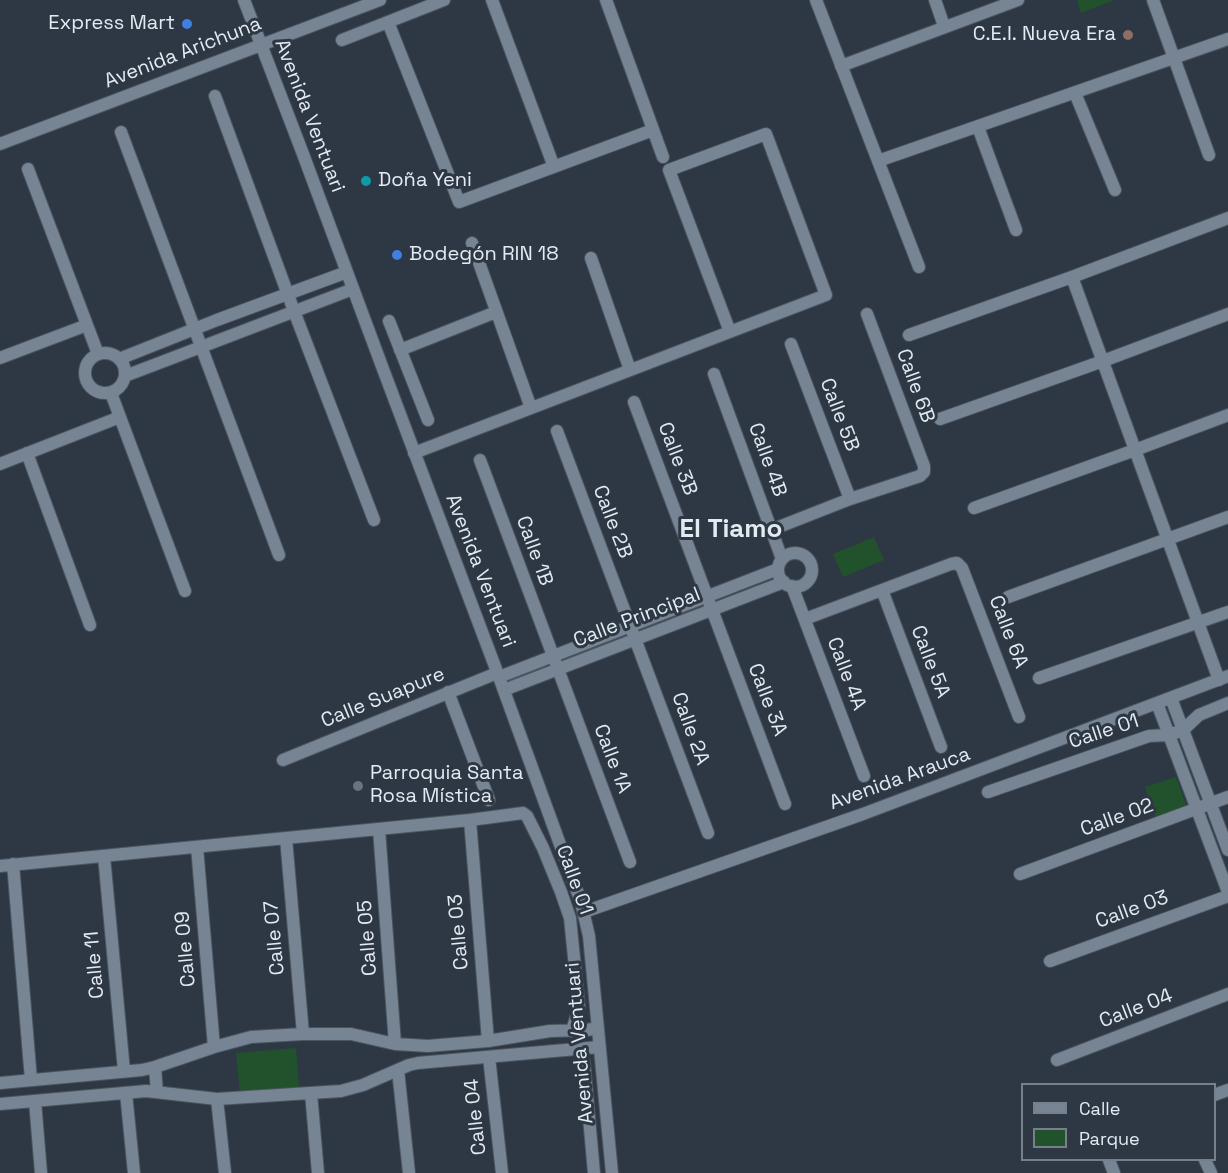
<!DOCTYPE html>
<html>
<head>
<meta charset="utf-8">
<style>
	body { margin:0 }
	#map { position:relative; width:1228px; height:1173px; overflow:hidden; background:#2d3844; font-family:"Space Grotesk",sans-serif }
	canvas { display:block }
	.legend { position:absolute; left:1021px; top:1083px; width:195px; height:78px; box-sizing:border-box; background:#2d3844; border:2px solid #767f8a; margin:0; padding:8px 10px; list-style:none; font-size:18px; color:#e3eaf2 }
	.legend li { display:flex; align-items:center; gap:12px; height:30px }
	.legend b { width:30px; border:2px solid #767f8a }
</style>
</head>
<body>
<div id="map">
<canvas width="1228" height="1173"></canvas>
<ul class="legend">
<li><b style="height:8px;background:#778493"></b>Calle</li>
<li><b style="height:16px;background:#21522b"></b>Parque</li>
</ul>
</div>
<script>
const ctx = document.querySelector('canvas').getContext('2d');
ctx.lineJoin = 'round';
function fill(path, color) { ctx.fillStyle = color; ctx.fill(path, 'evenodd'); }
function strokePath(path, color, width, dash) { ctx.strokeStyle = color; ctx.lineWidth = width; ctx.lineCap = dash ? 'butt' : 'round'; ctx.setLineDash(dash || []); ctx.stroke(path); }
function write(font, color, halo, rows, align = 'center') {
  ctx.font = font + ' "Space Grotesk",sans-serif'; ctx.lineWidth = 6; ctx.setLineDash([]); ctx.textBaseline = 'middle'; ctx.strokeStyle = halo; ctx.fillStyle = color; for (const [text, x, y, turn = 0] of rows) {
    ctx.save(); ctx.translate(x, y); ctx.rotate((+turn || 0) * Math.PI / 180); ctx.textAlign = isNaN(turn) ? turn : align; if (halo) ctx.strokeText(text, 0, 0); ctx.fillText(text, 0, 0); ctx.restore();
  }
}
fill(new Path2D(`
	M 1077,0 L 1114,0 L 1081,13 Z
	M 874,537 L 884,560 L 843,577 L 833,554 Z
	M 1176,777 L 1187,807 L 1156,818 L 1145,787 Z
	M 296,1048 L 299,1087 L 240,1092 L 236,1053 Z`), '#21522b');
const minor = new Path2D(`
	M 244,0 L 303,154 L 383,369 L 499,677 L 581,902 L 589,936 L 612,1173
	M 492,0 L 554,167
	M 606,0 L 663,157
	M 816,0 L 919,267
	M 935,0 L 944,26
	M 1153,0 L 1209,155
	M 388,22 L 459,202 L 653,130
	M 342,40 L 444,0
	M 841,66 L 1018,0
	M 1075,93 L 1115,190
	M 215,96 L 294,311 L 374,520
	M 978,127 L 1016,230
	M 121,132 L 279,555
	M 0,144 L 380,0
	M 878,161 L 1228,39
	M 28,169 L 98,354
	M 472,243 L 531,408
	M 591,258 L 630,370
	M 1072,277 L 1219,680
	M 389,321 L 428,420
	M 909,335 L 1072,277 L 1228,218
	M 791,344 L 850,499
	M 400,350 L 496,312
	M85 373a20 20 0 1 1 40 0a20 20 0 1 1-40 0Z
	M 0,358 L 87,325
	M 119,359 L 217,320 L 347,272
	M 714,374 L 782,559
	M 125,376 L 353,289
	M 111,393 L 185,591
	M 634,402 L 785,804
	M 940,419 L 1103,361 L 1228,314
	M 557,431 L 708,833
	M 27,453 L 90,625
	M 414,453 L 826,295 L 766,134 L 669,170 L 730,332
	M 480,460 L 630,862
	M 0,464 L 120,417
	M 974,508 L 1135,450 L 1228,415
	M 771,530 L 850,499 L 920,476 L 924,472 L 924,466 L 867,314
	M778 570a17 17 0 1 1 34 0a17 17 0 1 1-34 0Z
	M 792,586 L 864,776
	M 882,590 L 941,747
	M 1008,597 L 1228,517
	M 805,619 L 951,564 L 957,563 L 962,568 L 1019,717
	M 499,677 L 778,569
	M 1039,678 L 1228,612
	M 504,690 L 784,582
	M 448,692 L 489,800
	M 1171,698 L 1228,850
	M 1157,703 L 1228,892
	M 283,760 L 497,673
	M 988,792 L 1149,736 L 1169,735 L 1183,730 L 1199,715 L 1228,703
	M 470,820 L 488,1041
	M 379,829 L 395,1044
	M 286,838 L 303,1034
	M 197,847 L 214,1047
	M 104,856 L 124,1071
	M 13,864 L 31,1080
	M 0,866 L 470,820 L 523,813 L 527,816 L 543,848 L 561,892 L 570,918 L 579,1007 L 572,1031
	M 1020,874 L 1228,797
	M 584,912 L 863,814 L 1228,676
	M 1050,961 L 1228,896
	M 489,1057 L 502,1173
	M 1057,1060 L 1228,994
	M 584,1062 L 594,1173
	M 155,1067 L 157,1092
	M 398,1070 L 409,1173
	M 0,1083 L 142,1070 L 155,1067 L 214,1047 L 251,1037 L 303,1034 L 351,1034 L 395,1044 L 428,1046 L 488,1041 L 550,1031 L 587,1030 L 598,1028
	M 126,1093 L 134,1173
	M 311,1093 L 318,1173
	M 1214,1095 L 1228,1090
	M 217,1099 L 225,1173
	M 35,1101 L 41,1173
	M 0,1104 L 146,1091 L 217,1099 L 341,1091 L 363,1085 L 409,1065 L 418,1063 L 599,1047
	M 1109,1160 L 1114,1173
	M 1205,1160 L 1211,1173`);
strokePath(minor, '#4b545f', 14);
strokePath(minor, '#778493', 12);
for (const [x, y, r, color] of [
	[187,24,6,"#3f7fe0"],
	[1128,35,6,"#8d6e63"],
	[366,181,6,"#0f9aa8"],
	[397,255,6,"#3f7fe0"],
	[358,786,6,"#6b7280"]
]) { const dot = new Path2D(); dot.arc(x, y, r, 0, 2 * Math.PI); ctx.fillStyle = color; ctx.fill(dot); strokePath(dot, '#2d3844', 2); }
write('20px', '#e3eaf2', '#2d3844', [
	["Express Mart",175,24,"right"],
	["C.E.I. Nueva Era",1116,35,"right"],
	["Doña Yeni",378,181],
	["Bodegón RIN 18",409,255],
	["Parroquia Santa",370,774],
	["Rosa Mística",370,797]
], 'left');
write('20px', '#e3eaf2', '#2d3844', [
	["Avenida Arichuna",183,53,-21],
	["Avenida Ventuari",309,116,69],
	["Calle 6B",915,386,70],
	["Calle 5B",839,415,69],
	["Calle 3B",677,459,69],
	["Calle 4B",767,460,70],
	["Calle 2B",612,522,69],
	["Calle 1B",534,551,70],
	["Avenida Ventuari",480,571,69],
	["Calle Principal",637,618,-21],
	["Calle 6A",1008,632,69],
	["Calle 5A",930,662,69],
	["Calle 4A",846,674,69],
	["Calle Suapure",383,698,-22],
	["Calle 3A",767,700,69],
	["Calle 2A",690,729,70],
	["Calle 01",1104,732,-18],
	["Calle 1A",612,759,69],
	["Avenida Arauca",900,779,-20],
	["Calle 02",1117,818,-20],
	["Calle 01",574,880,70],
	["Calle 03",1132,910,-20],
	["Calle 03",459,932,-95],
	["Calle 07",275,938,-95],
	["Calle 05",368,938,-94],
	["Calle 09",186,949,-95],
	["Calle 11",95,965,-95],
	["Calle 04",1136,1009,-21],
	["Avenida Ventuari",580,1043,-95],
	["Calle 04",476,1117,-96]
]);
write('bold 26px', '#e3eaf2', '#2d3844', [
	["El Tiamo",731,530]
]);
</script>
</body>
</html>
